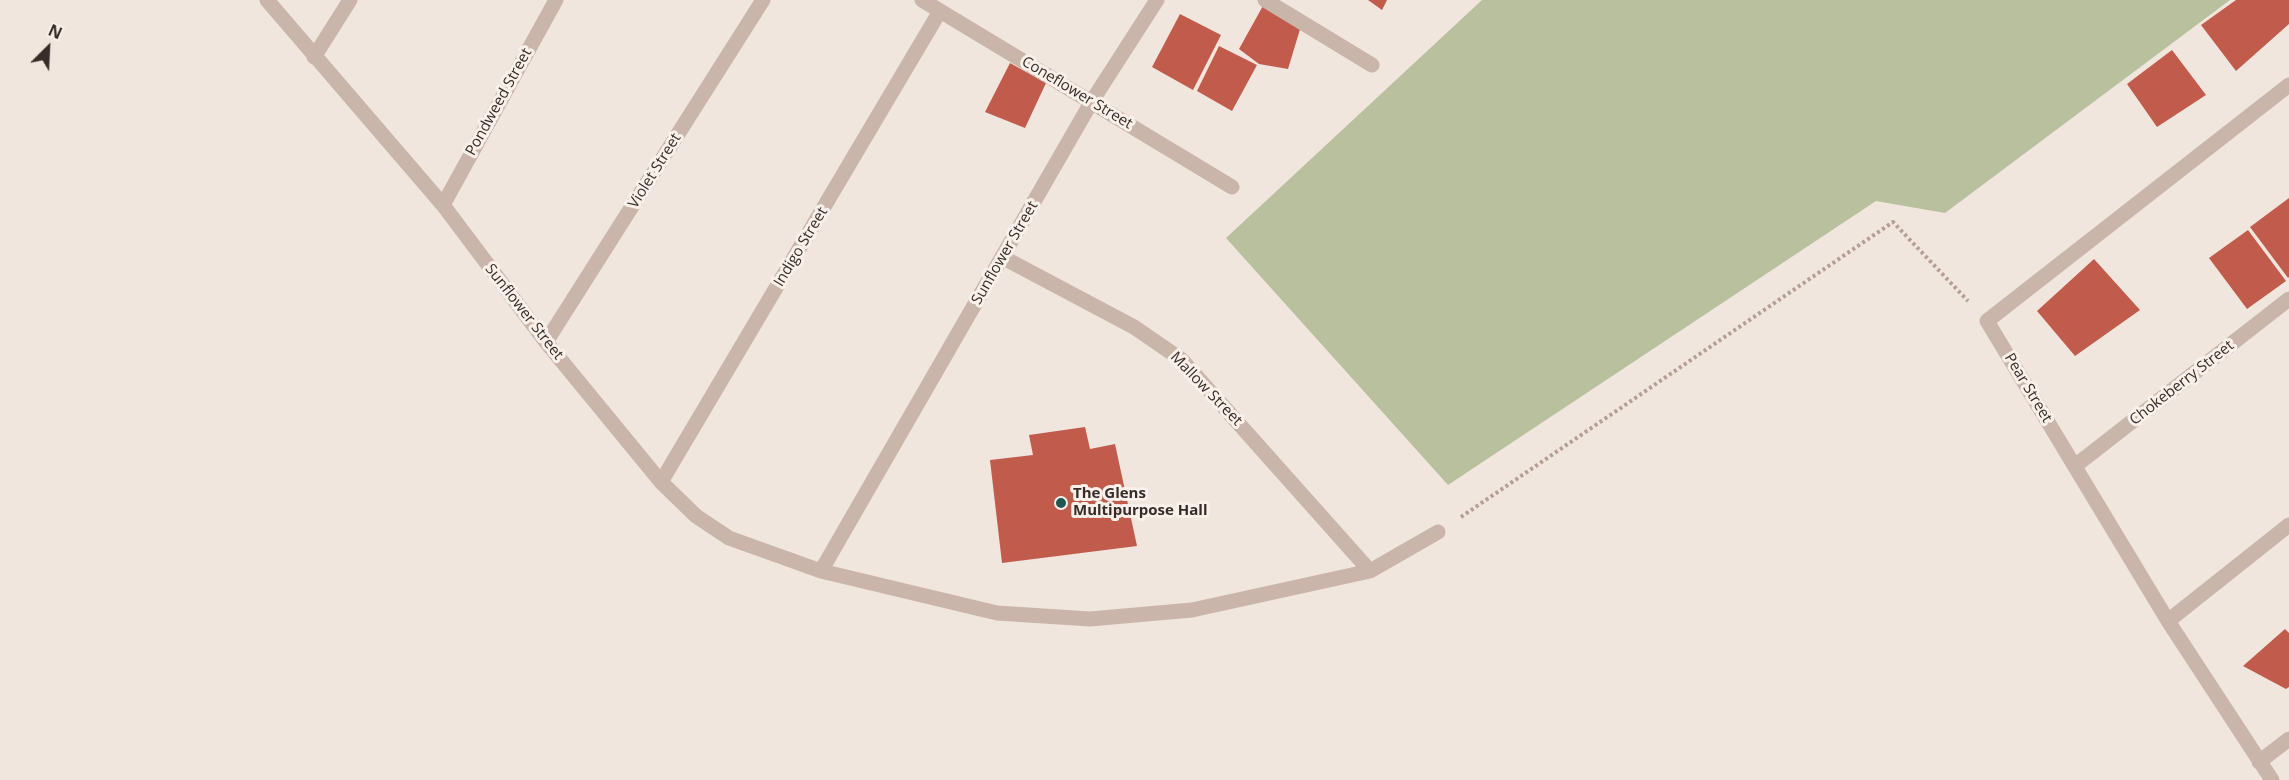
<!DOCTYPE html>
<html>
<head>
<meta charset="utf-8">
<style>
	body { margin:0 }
	#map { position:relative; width:2289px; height:780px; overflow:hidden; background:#f1e6de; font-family:"Open Sans",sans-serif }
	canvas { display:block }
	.north { position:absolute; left:18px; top:18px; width:60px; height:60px; -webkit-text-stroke:4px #f9f0ea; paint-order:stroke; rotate:24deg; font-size:16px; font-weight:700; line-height:24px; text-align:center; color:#372c29 }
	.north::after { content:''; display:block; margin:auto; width:21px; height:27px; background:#372c29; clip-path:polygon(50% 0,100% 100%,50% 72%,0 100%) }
</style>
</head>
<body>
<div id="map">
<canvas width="2289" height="780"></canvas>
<div class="north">N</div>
</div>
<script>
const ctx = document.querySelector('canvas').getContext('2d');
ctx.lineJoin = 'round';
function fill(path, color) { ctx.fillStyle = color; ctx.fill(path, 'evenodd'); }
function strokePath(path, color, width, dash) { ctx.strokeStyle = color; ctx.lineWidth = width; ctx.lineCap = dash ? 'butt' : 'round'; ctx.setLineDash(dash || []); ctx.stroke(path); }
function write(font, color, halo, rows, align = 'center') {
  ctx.font = font + ' "Open Sans",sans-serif'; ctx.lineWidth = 6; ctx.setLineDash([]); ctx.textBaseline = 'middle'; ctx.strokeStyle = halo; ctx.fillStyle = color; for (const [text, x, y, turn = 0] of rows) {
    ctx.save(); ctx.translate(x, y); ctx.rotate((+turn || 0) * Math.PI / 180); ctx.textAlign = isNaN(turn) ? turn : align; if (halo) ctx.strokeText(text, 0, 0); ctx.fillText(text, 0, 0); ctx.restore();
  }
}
fill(new Path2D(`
	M 1482,0 L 2230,0 L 1945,213 L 1876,201 L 1448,485 L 1226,238 Z`), '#b9c09e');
fill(new Path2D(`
	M 1368,0 L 1387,0 L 1382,10 Z
	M 2236,0 L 2289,0 L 2289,24 L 2236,71 L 2201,25 Z
	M 1264,4 L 1301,26 L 1288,69 L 1259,64 L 1239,49 Z
	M 1180,14 L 1221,35 L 1193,90 L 1152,67 Z
	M 1219,46 L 1257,65 L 1232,111 L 1197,91 Z
	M 2172,50 L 2206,95 L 2157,127 L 2127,84 Z
	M 1010,63 L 1046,83 L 1025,128 L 985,112 Z
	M 2289,198 L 2289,277 L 2288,278 L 2250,227 Z
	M 2248,230 L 2286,281 L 2247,309 L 2209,258 Z
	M 2094,259 L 2140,310 L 2075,356 L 2037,311 Z
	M 1085,427 L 1090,449 L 1115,444 L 1137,546 L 1002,563 L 990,460 L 1033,455 L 1029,435 Z
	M 2285,629 L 2289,633 L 2289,687 L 2286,689 L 2243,666 Z`), '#c15b4c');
strokePath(new Path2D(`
	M 1461,517 L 1893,222 L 1968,301`), '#b59e94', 4, [3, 3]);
strokePath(new Path2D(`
	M 267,0 L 443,205 L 546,342 L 661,482 L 696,516 L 729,538 L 821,571 L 997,613 L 1090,619 L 1192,610 L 1370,571 L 1438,532
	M 922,0 L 1232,187
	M 1265,0 L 1372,65
	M 314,57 L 350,0
	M 443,205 L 556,0
	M 1002,257 L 1134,327 L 1182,360 L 1370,571
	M 546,342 L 763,0
	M 2075,466 L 2289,299
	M 661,482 L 940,11
	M 821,571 L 1092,101 L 1157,0
	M 2168,621 L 2289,525
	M 2259,762 L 2289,739
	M 2272,780 L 2168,621 L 1987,321 L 2289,85`), '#c9b5aa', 15);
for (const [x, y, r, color] of [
	[1061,503,6,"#205754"]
]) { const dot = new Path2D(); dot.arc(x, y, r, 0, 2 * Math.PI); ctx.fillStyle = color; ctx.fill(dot); strokePath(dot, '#f9f0ea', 2); }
write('15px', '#372c29', '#f9f0ea', [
	["Coneflower Street",1077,93,31],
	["Pondweed Street",499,102,-61],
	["Violet Street",655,171,-58],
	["Indigo Street",801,247,-59],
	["Sunflower Street",1005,253,-60],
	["Sunflower Street",524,312,52],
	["Chokeberry Street",2182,383,-38],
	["Pear Street",2028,388,59],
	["Mallow Street",1206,389,46]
]);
write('bold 15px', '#372c29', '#f9f0ea', [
	["The Glens",1073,494],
	["Multipurpose Hall",1073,511]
], 'left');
</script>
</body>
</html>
